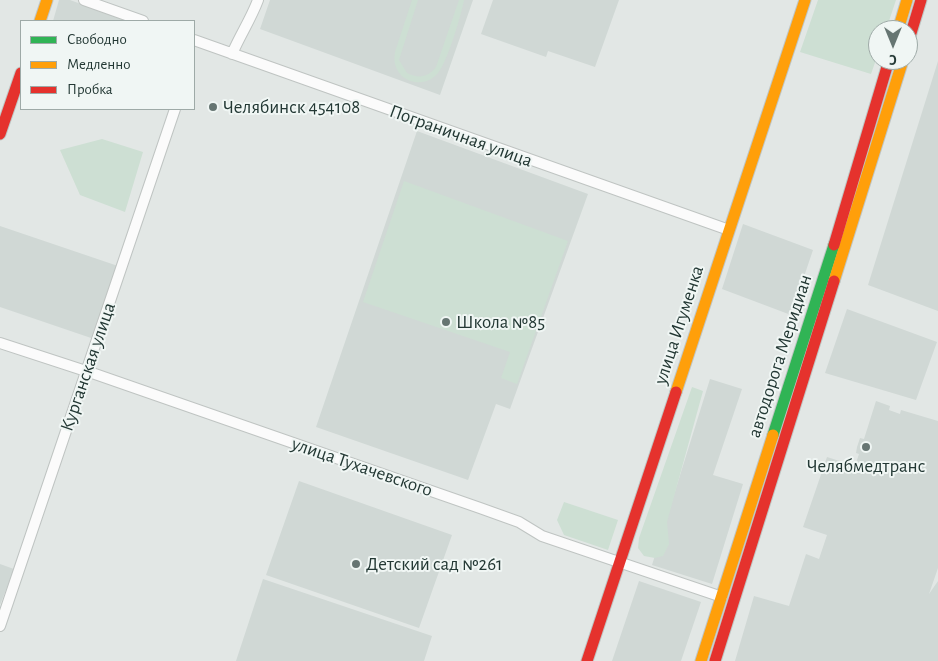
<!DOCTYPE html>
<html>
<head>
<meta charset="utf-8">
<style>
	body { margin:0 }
	#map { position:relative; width:938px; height:661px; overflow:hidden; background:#e2e7e5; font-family:"Alegreya Sans",sans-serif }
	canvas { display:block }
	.legend { position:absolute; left:20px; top:20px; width:175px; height:90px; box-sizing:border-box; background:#f0f6f4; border:1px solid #9eaaa7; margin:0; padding:6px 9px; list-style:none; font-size:15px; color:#233834 }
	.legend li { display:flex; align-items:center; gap:10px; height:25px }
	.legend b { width:25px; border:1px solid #9eaaa7 }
	.north { position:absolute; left:868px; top:20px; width:50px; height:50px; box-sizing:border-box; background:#f0f6f4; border:1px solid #9eaaa7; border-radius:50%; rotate:180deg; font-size:14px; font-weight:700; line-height:20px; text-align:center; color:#233834 }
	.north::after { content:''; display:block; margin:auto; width:18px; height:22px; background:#667572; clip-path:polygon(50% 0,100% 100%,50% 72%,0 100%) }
</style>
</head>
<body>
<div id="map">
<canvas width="938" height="661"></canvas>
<ul class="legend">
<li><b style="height:6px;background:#30b455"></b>Свободно</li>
<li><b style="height:6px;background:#ff9f0a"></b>Медленно</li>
<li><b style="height:6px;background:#e5322d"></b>Пробка</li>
</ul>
<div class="north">С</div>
</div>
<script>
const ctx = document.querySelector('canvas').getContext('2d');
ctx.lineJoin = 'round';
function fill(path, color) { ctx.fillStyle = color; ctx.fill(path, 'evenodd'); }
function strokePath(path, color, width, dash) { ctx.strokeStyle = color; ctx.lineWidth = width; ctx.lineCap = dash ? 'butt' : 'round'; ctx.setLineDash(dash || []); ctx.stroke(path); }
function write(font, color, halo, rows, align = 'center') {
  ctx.font = font + ' "Alegreya Sans",sans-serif'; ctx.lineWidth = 4; ctx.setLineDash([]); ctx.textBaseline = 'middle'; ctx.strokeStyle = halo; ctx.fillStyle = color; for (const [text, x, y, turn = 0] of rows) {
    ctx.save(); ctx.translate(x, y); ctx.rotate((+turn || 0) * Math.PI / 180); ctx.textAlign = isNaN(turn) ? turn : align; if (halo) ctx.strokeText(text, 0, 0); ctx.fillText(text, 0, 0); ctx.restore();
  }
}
fill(new Path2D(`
	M 59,0 L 70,0 L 127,21 L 53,21 Z
	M 270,0 L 473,0 L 440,95 L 260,29 Z
	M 493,0 L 619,0 L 595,67 L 548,51 L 546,57 L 481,34 Z
	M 938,61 L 938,311 L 868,285 Z
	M 417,131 L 588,194 L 510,409 L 496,404 L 468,480 L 316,427 Z
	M 743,224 L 813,250 L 791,315 L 722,289 Z
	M 0,226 L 118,266 L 94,339 L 0,307 Z
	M 847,309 L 937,342 L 916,400 L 825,373 Z
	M 710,379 L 742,389 L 713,475 L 743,484 L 712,584 L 652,565 Z
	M 876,401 L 890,406 L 889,410 L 900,414 L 901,410 L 938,421 L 938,568 L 929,594 L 938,581 L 938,661 L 735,661 L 754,596 L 789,606 L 806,554 L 819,559 L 827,535 L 803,527 L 827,457 L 855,466 L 859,454 L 856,453 L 857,447 L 860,438 L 864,439 Z
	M 299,481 L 452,535 L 419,628 L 266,575 Z
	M 0,564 L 14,569 L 0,605 Z
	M 263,579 L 432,636 L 424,661 L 236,661 Z
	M 639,581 L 701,602 L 681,661 L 612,661 Z`), '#d0d8d5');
fill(new Path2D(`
	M 412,0 L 418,0 L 399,60 L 407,73 C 418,79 429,77 436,67 L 459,0 L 464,0 C 461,16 447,62 438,73 C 429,84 414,85 403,77 C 396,71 393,62 395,52 Z
	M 818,0 L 896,0 L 886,30 L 878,30 L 878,54 L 871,74 L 800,52 Z
	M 102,139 L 143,152 L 125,212 L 80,195 L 60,150 Z
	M 404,181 L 568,241 L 517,384 L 501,378 L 510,352 L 363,302 Z
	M 692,387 L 703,391 L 667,522 L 669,544 L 663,556 L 655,558 L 644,556 L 638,548 L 639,538 Z
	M 564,502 L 618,520 L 608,550 L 564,535 L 557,520 Z`), '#cddfd3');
const street = new Path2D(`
	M 84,0 L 143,21
	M 194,40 L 729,230
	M 232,54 C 240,35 251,19 258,0
	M 0,343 L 95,374 L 480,508 L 519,522 L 542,536 L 722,597
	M 0,626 L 175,109`);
const fast = new Path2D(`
	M 773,435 L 834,245`);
const slow = new Path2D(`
	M 40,21 L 47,0
	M 898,30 L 907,0
	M 834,281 L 903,60
	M 676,392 L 805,0
	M 701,661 L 773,435`);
const jam = new Path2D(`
	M 908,43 L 921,0
	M 0,134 L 21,73
	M 834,245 L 889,60
	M 587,661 L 676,392
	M 715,661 L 834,281`);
strokePath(street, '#bfc4c2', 12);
strokePath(fast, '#bfc5c3', 13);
strokePath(slow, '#bfc5c3', 13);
strokePath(jam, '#bfc5c3', 13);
strokePath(street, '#fbfbfb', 10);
strokePath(fast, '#30b455', 11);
strokePath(slow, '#ff9f0a', 11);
strokePath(jam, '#e5322d', 11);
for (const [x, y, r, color] of [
	[213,107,5,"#667572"],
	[446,322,5,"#667572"],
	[866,447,5,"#667572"],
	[356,564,5,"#667572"]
]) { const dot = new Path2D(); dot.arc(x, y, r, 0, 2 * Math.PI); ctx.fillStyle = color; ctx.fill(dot); strokePath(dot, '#f0f6f4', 2); }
write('19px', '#233834', '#f0f6f4', [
	["Челябинск 454108",223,107],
	["Школа №85",456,322],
	["Челябмедтранс",866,466,"center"],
	["Детский сад №261",366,564]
], 'left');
write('19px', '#233834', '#f0f6f4', [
	["Пограничная улица",461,136,20],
	["улица Игуменка",679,325,-72],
	["автодорога Меридиан",780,356,-72],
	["Курганская улица",88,367,-71],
	["улица Тухачевского",362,467,19]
]);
</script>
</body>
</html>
